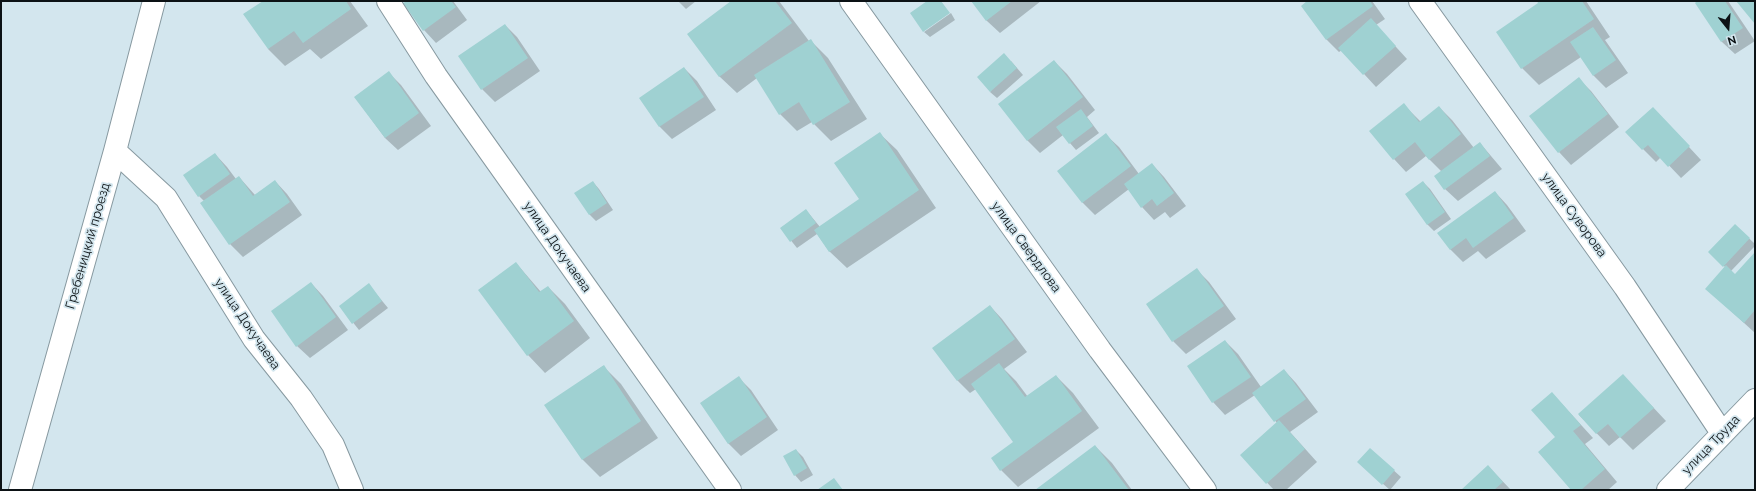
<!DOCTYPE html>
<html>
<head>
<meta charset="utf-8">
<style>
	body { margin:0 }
	#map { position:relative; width:1756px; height:491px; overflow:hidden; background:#d3e6ee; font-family:Raleway,sans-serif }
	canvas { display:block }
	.frame { position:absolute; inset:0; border:2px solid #0c1215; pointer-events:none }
	.north { position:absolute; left:1708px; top:8px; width:40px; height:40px; -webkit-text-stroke:3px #d3e6ee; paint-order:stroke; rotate:163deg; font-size:11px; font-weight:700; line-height:16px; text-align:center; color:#0c1215 }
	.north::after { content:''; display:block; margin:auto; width:14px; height:18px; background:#0c1215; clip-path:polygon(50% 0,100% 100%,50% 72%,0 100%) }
</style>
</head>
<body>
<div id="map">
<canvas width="1756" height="491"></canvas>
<div class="frame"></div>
<div class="north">N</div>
</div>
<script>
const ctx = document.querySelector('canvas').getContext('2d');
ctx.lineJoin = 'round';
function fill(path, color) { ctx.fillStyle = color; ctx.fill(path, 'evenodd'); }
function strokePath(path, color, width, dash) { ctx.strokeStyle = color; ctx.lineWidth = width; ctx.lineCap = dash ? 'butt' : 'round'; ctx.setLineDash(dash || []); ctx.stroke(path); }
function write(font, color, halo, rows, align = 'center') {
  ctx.font = font + ' Raleway,sans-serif'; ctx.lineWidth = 3.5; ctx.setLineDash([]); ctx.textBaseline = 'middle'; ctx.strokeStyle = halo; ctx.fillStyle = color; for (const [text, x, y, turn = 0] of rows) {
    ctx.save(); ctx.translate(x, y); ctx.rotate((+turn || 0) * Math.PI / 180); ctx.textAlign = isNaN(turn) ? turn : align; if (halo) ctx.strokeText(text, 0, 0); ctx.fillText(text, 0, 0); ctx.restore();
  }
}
fill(new Path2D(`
	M 264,1 L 350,1 L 368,26 L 321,59 L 310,49 L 285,66 L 268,49 Z
	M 408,1 L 453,1 L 467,20 L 436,43 L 424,30 Z
	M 678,1 L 696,1 L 686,9 Z
	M 733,1 L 779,1 L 809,41 L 810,40 L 828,58 L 867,119 L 831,141 L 812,122 L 797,131 L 780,114 L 757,78 L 737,93 L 719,76 Z
	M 972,1 L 1041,1 L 1000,33 L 987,21 Z
	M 1309,1 L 1372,1 L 1385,19 L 1376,25 L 1407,59 L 1376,87 L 1342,50 L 1339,52 L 1327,40 L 1302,6 Z
	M 1538,1 L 1586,1 L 1610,37 L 1605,40 L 1628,73 L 1606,88 L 1594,76 L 1581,57 L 1539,85 L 1522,68 L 1540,3 Z
	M 1699,1 L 1728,1 L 1755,41 L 1735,54 L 1722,42 L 1696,3 Z
	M 951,13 L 955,20 L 930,37 L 924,32 Z
	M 505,25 L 517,37 L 540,71 L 495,102 L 482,89 L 459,56 Z
	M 1011,61 L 1023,75 L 997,98 L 990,92 Z
	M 1054,61 L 1067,74 L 1095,110 L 1087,117 L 1099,133 L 1076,150 L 1063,135 L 1040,153 L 1027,140 Z
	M 684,68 L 697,81 L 716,110 L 672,139 L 660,127 L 641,98 Z
	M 389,73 L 401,85 L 431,126 L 398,150 L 385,138 L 355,97 Z
	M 1578,78 L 1591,91 L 1619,127 L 1571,165 L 1559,152 Z
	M 1404,105 L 1421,122 L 1439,107 L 1452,120 L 1474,148 L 1480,143 L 1502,169 L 1458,201 L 1445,189 L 1442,172 L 1426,156 L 1406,172 L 1394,159 Z
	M 1665,121 L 1701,160 L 1681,178 L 1661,157 L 1656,162 L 1626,132 Z
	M 879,133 L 897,150 L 936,208 L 847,268 L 829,251 L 817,234 L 797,248 L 781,228 L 806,210 L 820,227 L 860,200 Z
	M 1106,135 L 1119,147 L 1139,174 L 1152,164 L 1164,177 L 1186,206 L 1170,218 L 1165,212 L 1154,220 L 1142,207 L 1129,189 L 1095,215 L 1083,203 L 1058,171 Z
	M 215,154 L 227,167 L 236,179 L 239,177 L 255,195 L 275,181 L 287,194 L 302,215 L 243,257 L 230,244 L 204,201 L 199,196 Z
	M 593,182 L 599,189 L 613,210 L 596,221 L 590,215 L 576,193 Z
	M 1423,182 L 1430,189 L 1451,219 L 1434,231 L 1427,224 Z
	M 1495,192 L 1507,205 L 1526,231 L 1486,259 L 1478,251 L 1463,262 L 1450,249 Z
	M 1735,225 L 1755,244 L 1755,246 L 1731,271 L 1735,275 L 1755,253 L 1755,333 L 1707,289 L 1725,267 L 1709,252 Z
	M 516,263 L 541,292 L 548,287 L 565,304 L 590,338 L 545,373 L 528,355 L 479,290 Z
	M 1197,270 L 1209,282 L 1236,319 L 1186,354 L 1173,341 L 1147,304 Z
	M 311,283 L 323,296 L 348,330 L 310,358 L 297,346 Z
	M 369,285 L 388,308 L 359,330 L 340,306 Z
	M 990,306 L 1002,319 L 1027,352 L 1004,369 L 1016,381 L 1028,397 L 1056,376 L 1073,393 L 1099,428 L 1018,487 L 1001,470 L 1015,442 L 976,389 L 970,393 L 958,381 L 934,348 Z
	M 1225,341 L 1238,354 L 1261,387 L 1284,370 L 1296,383 L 1318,412 L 1290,432 L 1317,462 L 1286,490 L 1274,490 L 1241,455 L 1277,423 L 1255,395 L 1225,415 L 1213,402 Z
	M 603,366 L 621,384 L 658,438 L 600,477 L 583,460 L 546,405 Z
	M 739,378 L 751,390 L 778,430 L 741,456 L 728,443 Z
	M 1635,388 L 1666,421 L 1633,450 L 1620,437 L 1609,446 L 1579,415 Z
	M 1552,393 L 1593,438 L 1585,444 L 1617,482 L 1608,490 L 1572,490 L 1556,437 Z
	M 1095,446 L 1112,463 L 1132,490 L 1037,490 Z
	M 1370,449 L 1401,477 L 1390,490 L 1365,468 Z
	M 796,450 L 803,457 L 813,475 L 801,482 L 795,475 Z
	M 1488,466 L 1511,490 L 1462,490 Z`), '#0003');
fill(new Path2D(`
	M 263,1 L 346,1 L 351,9 L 303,43 L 294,31 L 268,49 L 243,14 Z
	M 407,1 L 451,1 L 456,7 L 423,31 L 403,3 Z
	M 731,1 L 775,1 L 792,23 L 719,77 L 687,34 Z
	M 927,1 L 941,1 L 950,13 L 923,32 L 910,13 Z
	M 971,1 L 1012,1 L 986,21 Z
	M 1307,1 L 1370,1 L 1373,6 L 1326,40 L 1301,6 Z
	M 1537,1 L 1582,1 L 1594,19 L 1521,69 L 1496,32 L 1538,3 Z
	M 1697,1 L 1725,1 L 1743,28 L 1721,42 L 1695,3 Z
	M 1736,1 L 1755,1 L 1755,24 Z
	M 1371,18 L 1396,46 L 1363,75 L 1338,48 Z
	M 505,24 L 528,58 L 481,90 L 458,56 Z
	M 1593,27 L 1616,60 L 1593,76 L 1570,42 Z
	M 811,39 L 850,102 L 813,125 L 799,102 L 779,115 L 754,75 Z
	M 1004,53 L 1017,68 L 990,92 L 977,77 Z
	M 1054,60 L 1083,97 L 1027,141 L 998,104 Z
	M 684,67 L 704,97 L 659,127 L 639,98 Z
	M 389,71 L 419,113 L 385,138 L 354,97 Z
	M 1579,77 L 1608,114 L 1558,153 L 1529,116 Z
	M 1404,103 L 1419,122 L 1439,106 L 1461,134 L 1429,160 L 1415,142 L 1393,160 L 1369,131 Z
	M 1653,107 L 1690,146 L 1668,167 L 1648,145 L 1642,150 L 1625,132 Z
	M 1081,109 L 1093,126 L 1069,144 L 1056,127 Z
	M 880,132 L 919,190 L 829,252 L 814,230 L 859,199 L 834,163 Z
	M 1106,133 L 1131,166 L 1082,203 L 1057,171 Z
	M 1480,142 L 1490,156 L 1444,190 L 1434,176 Z
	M 215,153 L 230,174 L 198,197 L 183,175 Z
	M 1152,163 L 1174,193 L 1157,206 L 1152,199 L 1141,208 L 1124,184 Z
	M 239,176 L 253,196 L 275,180 L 290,202 L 229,245 L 200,203 Z
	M 593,181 L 607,203 L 589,215 L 574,193 Z
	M 1423,181 L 1445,212 L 1427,225 L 1405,194 Z
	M 1495,191 L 1514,218 L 1473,248 L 1466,238 L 1450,250 L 1437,233 Z
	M 806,209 L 816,223 L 790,242 L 780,228 Z
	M 1735,224 L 1750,238 L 1723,267 L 1708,252 Z
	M 1755,252 L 1755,310 L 1744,323 L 1705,289 L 1726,265 L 1735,274 Z
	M 516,262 L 539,292 L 548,286 L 574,321 L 527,356 L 478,290 Z
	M 1197,268 L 1224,306 L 1172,342 L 1146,304 Z
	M 311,282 L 336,317 L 296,347 L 271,311 Z
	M 369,283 L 382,301 L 352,324 L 339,306 Z
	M 990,305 L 1015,339 L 957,381 L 932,348 Z
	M 1225,340 L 1251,377 L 1212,403 L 1187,366 Z
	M 999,363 L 1025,397 L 1056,375 L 1082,411 L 1000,471 L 991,458 L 1013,442 L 971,384 Z
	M 604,365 L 641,421 L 582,460 L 544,405 Z
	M 1284,369 L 1306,399 L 1274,422 L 1252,393 Z
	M 1623,374 L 1654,408 L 1620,438 L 1608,424 L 1596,434 L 1578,414 Z
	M 739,376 L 767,417 L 728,444 L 700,403 Z
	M 1552,392 L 1581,425 L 1573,431 L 1605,469 L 1581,490 L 1571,490 L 1538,452 L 1555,437 L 1531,410 Z
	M 1279,420 L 1305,449 L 1266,484 L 1240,455 Z
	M 1095,445 L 1129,490 L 1035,490 Z
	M 1370,448 L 1395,470 L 1382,485 L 1357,462 Z
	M 796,449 L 807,468 L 794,476 L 783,456 Z
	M 1488,465 L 1503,482 L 1494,490 L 1461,490 Z
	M 834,478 L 843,490 L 817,490 Z`), '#9fd1d2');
const minor = new Path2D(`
	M 388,1 L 436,76 L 730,490
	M 851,1 L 1100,350 L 1205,490
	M 1420,1 L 1625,287 L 1722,433
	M 115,151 L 166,198 L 254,339 L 301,398 L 333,445 L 352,490
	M 20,490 L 115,151 L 154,1
	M 1668,490 L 1755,400`);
strokePath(minor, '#8799a0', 24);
strokePath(minor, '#fff', 22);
write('13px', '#0c1215', '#d3e6ee', [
	["улица Суворова",1574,215,54],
	["Гребеницкий проезд",88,246,-74],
	["улица Докучаева",557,247,55],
	["улица Свердлова",1026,247,54],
	["улица Докучаева",247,324,56],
	["улица Труда",1711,445,-46]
]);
</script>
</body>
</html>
